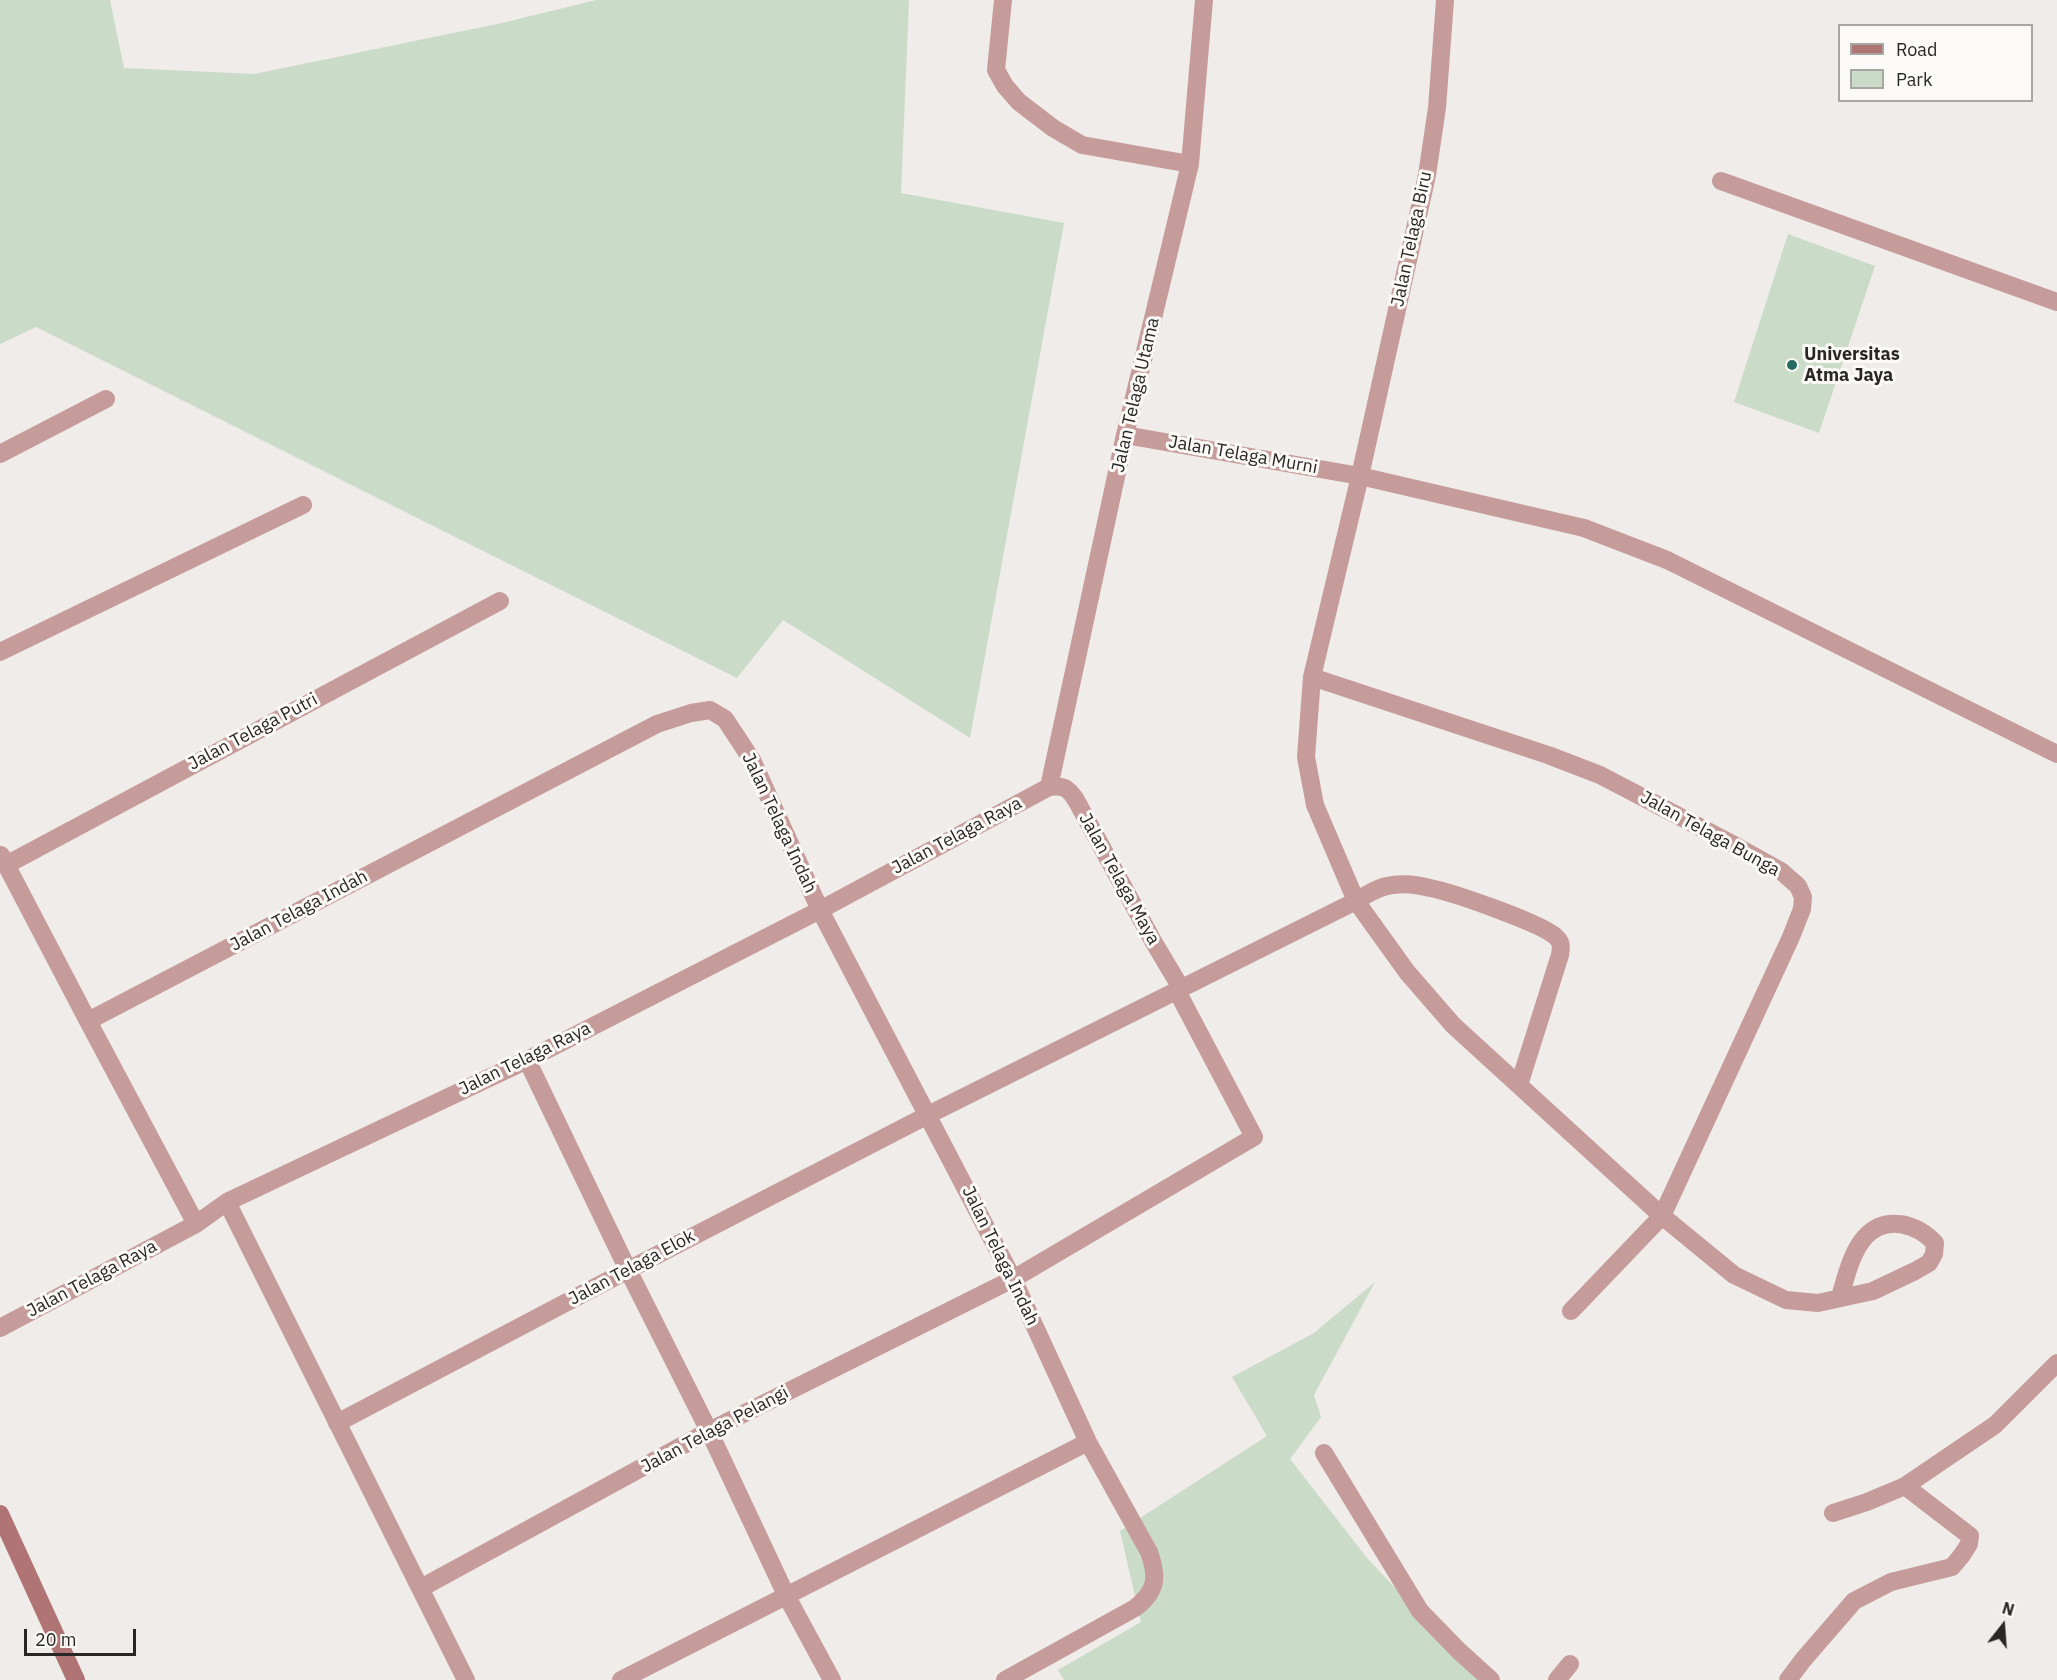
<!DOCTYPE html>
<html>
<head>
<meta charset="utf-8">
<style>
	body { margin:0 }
	#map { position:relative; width:2057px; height:1680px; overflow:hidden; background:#efecea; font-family:"IBM Plex Sans",sans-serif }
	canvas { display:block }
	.legend { position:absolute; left:1838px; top:24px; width:195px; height:78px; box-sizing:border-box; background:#fcfaf7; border:2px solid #a7a6a3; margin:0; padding:8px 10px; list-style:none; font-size:18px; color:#282726 }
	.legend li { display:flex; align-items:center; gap:12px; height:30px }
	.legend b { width:30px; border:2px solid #a7a6a3 }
	.north { position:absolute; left:1973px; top:1596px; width:60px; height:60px; -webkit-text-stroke:4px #fcfaf7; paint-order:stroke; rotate:17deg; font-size:16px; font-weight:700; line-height:24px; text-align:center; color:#282726 }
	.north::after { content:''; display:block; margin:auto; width:21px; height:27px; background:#282726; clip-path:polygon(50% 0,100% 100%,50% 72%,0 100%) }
	.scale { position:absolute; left:24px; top:1629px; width:112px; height:27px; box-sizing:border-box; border:3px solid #282726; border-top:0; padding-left:8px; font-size:18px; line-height:21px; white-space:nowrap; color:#282726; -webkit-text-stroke:4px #fcfaf7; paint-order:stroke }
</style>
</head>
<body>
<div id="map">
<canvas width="2057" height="1680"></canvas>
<ul class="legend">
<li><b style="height:8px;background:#b07474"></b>Road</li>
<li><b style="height:16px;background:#cadbc7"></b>Park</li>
</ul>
<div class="north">N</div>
<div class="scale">20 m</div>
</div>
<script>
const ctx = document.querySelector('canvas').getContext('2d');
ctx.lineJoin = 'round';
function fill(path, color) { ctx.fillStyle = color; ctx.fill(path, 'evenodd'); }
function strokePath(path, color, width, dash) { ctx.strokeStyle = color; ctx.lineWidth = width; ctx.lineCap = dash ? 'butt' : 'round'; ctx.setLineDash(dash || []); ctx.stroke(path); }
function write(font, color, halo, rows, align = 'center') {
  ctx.font = font + ' "IBM Plex Sans",sans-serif'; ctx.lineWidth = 6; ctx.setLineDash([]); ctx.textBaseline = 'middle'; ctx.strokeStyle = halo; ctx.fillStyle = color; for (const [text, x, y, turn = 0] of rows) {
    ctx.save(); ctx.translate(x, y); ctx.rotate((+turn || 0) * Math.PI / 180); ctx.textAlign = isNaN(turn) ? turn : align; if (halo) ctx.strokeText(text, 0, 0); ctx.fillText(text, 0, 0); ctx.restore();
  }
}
fill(new Path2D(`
	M 0,0 L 110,0 L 124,68 L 254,74 L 502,23 L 596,0 L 909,0 L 901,193 L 1064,223 L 970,738 L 783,620 L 737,678 L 36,327 L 0,344 Z
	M 1788,234 L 1875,266 L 1819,433 L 1734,402 Z
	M 1375,1282 L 1314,1395 L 1321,1417 L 1290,1459 L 1367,1558 L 1467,1664 L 1484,1680 L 1064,1680 L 1058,1670 L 1141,1622 L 1120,1531 L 1267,1436 L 1232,1377 L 1314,1333 Z`), '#cadbc7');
strokePath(new Path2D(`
	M 1721,181 L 2057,302`), '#c69c9b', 18);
strokePath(new Path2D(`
	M 1003,0 L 996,70 L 1005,86 L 1019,102 L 1053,128 L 1082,145 L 1190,164
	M 1445,0 L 1437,108 L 1427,175 L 1360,476 L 1312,677 L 1306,757 L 1315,805 L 1356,901 L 1407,972 L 1453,1025 L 1662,1216 L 1734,1275 L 1786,1300 L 1818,1303 L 1873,1291 L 1915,1271 L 1929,1263 L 1934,1254 L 1935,1243 C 1917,1224 1886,1214 1865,1237 C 1851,1253 1846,1277 1840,1297
	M 1125,435 L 1360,476 L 1584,528 L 1667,560 L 2057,754
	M 0,454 L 106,399
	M 0,652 L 303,505
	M 1312,677 L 1548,755 L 1600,775 L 1736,846 L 1781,871 L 1798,886 L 1803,897 L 1802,909 L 1791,937 L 1662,1216 L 1571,1311
	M 1049,787 L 1125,435 L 1190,164 L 1204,0
	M 1,855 L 88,1021
	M 6,865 L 500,601
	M 527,1060 L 628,1270 L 709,1431 L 786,1595 L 832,1680
	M 227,1202 L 466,1680
	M 196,1224 L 88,1021 L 657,724 L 691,713 L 710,710 L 725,719 L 752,760 L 820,910 L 1013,1279 L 1088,1442 L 1149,1552 C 1158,1577 1157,1591 1135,1608 L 1005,1680
	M 0,1328 L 196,1224 L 227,1202 L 527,1060 L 820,910 L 1049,787 C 1064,785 1068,788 1076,800 L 1153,941 L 1181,988
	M 337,1423 L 628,1270 L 928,1115 L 1356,901 C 1367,894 1380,886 1393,885 C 1405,883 1419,885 1430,888 C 1451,892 1545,924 1557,938 C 1562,943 1561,948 1560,955 L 1519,1085
	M 1324,1453 L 1420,1611 L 1459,1651 L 1491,1680
	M 1833,1513 L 1867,1502 L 1905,1486 L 1995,1425 L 2057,1363
	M 421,1588 L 709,1431 L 1013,1279 L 1254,1137 L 1177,991
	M 621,1680 L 1088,1442
	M 1557,1680 L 1570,1664
	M 1788,1680 L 1803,1660 L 1854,1601 L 1891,1582 L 1952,1567 L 1962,1555 L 1969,1544 L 1970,1536 L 1905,1486`), '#c69c9b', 18);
strokePath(new Path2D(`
	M 0,1514 L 76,1680`), '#b07474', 18);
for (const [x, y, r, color] of [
	[1792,365,6,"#256b5f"]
]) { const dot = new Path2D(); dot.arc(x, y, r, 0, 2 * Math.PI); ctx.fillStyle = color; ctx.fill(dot); strokePath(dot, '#fcfaf7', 2); }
write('18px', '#282726', '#fcfaf7', [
	["Jalan Telaga Biru",1412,239,-78],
	["Jalan Telaga Utama",1136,395,-77],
	["Jalan Telaga Murni",1243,455,10],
	["Jalan Telaga Putri",253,732,-28],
	["Jalan Telaga Indah",779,823,65],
	["Jalan Telaga Bunga",1710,834,29],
	["Jalan Telaga Raya",957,836,-28],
	["Jalan Telaga Maya",1119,879,61],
	["Jalan Telaga Indah",299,911,-28],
	["Jalan Telaga Raya",525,1059,-26],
	["Jalan Telaga Indah",1000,1256,64],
	["Jalan Telaga Elok",632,1268,-28],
	["Jalan Telaga Raya",92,1279,-28],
	["Jalan Telaga Pelangi",715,1430,-28]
]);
write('bold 18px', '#282726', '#fcfaf7', [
	["Universitas",1804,355],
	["Atma Jaya",1804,376]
], 'left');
</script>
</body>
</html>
